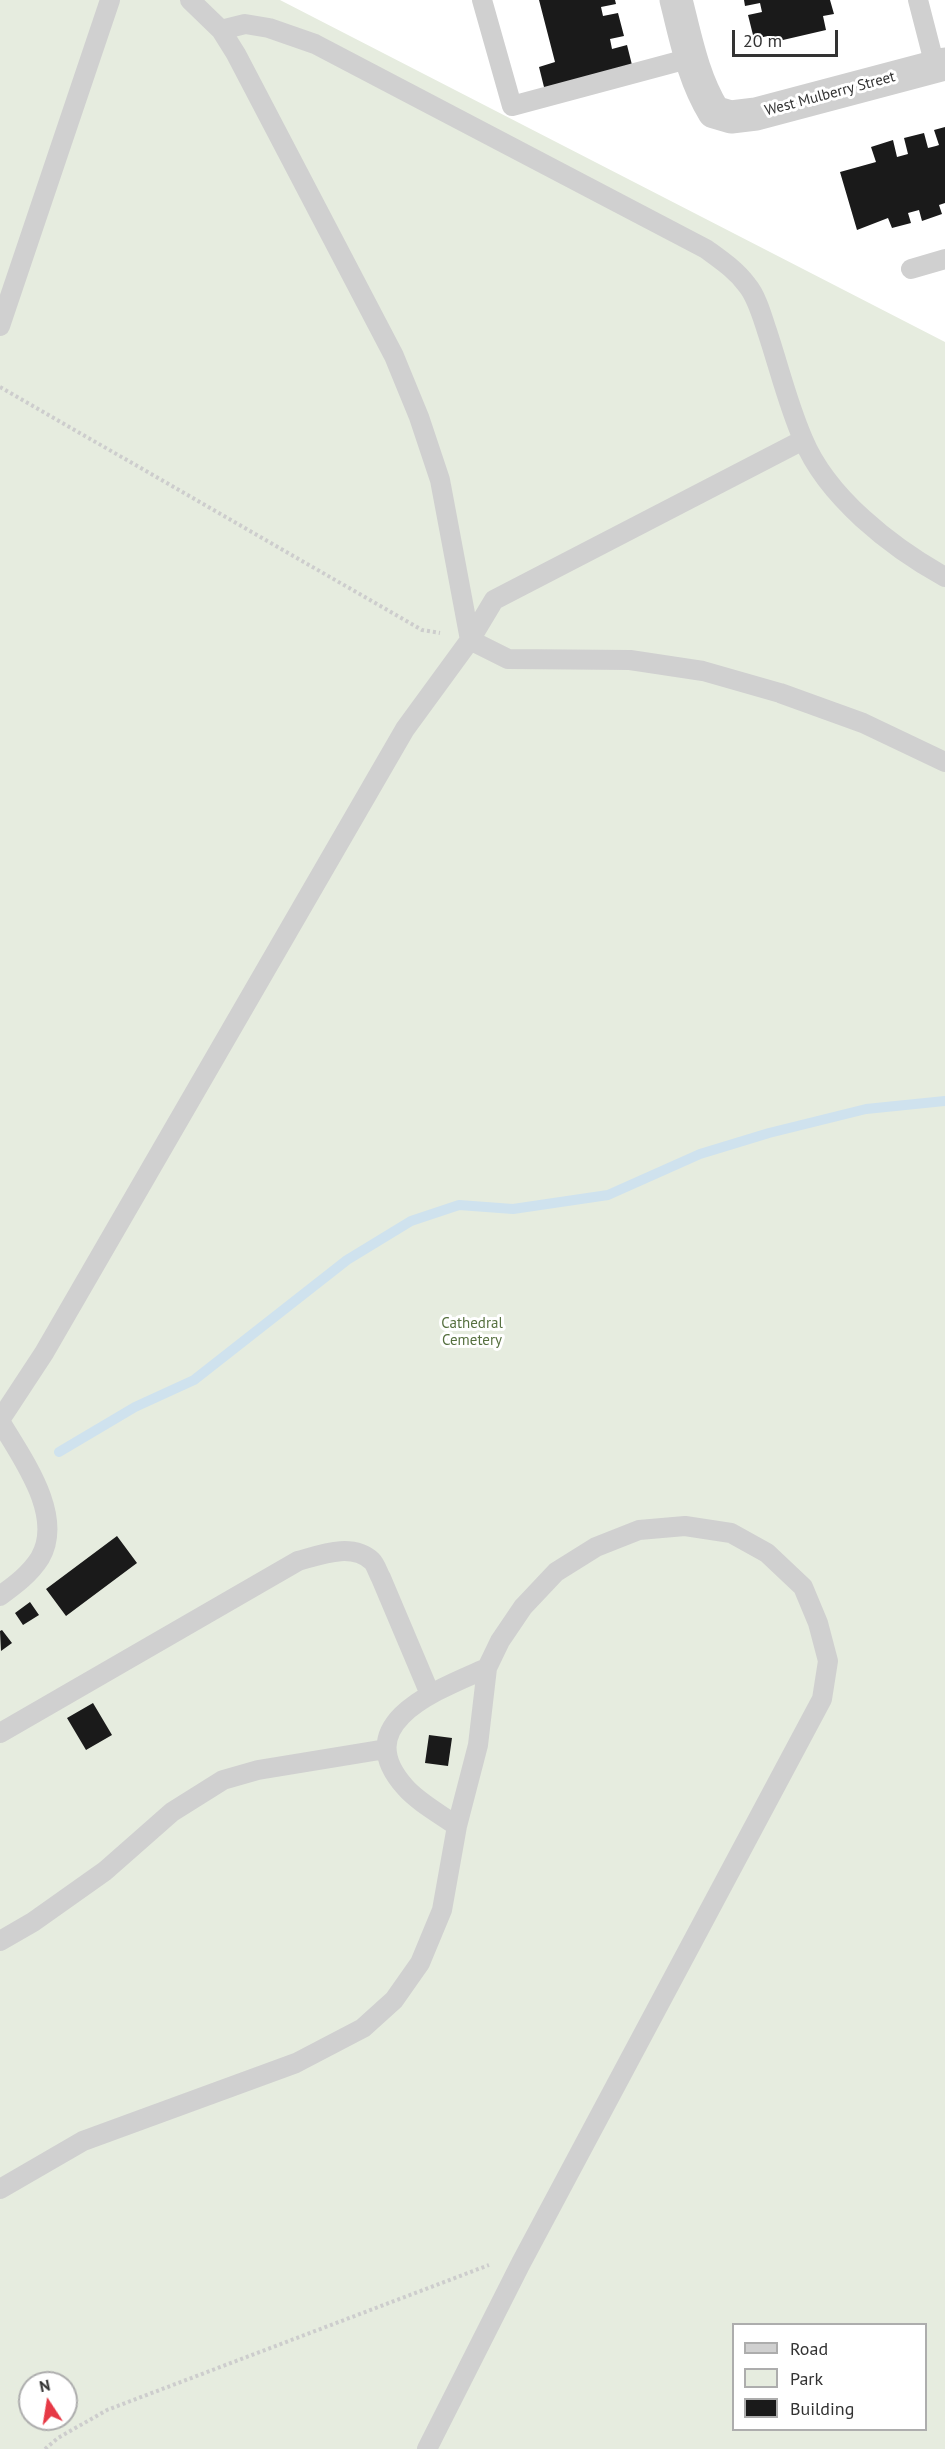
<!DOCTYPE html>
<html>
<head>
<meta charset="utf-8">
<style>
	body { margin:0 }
	#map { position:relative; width:945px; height:2449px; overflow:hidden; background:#fff; font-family:"PT Sans",sans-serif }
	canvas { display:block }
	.legend { position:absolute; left:732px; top:2323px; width:195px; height:108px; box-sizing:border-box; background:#fff; border:2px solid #adadad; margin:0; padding:8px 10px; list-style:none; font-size:18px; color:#333 }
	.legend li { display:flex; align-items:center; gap:12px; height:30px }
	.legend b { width:30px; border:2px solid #adadad }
	.north { position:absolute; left:18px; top:2371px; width:60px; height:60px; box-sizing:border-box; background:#fff; border:2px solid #adadad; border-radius:50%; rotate:348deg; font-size:16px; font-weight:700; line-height:24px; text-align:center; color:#333 }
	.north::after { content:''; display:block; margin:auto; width:21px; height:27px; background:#e63946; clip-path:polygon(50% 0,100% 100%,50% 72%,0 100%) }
	.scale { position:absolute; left:732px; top:30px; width:106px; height:27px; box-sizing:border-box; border:3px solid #333; border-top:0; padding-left:8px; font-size:18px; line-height:21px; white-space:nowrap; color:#333; -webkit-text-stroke:4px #fff; paint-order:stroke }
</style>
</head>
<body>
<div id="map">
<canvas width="945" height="2449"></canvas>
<ul class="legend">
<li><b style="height:8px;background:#d0d0d0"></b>Road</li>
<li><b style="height:16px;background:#e6ecdf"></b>Park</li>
<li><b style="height:16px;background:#1a1a1a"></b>Building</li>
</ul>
<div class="north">N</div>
<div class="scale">20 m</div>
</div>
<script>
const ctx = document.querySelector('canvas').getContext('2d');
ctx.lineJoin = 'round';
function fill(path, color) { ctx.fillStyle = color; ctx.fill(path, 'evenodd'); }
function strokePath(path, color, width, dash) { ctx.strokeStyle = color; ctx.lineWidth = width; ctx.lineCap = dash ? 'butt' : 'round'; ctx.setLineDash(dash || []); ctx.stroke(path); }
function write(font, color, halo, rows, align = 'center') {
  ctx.font = font + ' "PT Sans",sans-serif'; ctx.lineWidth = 6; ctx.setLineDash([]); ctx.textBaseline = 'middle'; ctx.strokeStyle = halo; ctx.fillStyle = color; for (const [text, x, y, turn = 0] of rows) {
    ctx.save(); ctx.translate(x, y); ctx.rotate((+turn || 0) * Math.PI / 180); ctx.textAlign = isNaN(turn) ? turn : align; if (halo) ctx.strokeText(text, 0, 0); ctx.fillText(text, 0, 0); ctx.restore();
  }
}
fill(new Path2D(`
	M 0,0 L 280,0 L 945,342 L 945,2449 L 0,2449 ZM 734,2324 L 926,2324 L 926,2430 L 734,2430 ZM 30,2383 L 66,2383 L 66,2419 L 30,2419 Z`), '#e6ecdf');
strokePath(new Path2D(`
	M 59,1452 L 135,1407 L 194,1380 L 347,1260 L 411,1221 L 459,1205 L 513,1209 L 608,1195 L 700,1154 L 769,1133 L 866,1109 L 945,1101`), '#cfe2ee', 10);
fill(new Path2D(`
	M 539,0 L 615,0 L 616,4 L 601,7 L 603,16 L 618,13 L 624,36 L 610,39 L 612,49 L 627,45 L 633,69 L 545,91 L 539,67 L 555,62 Z
	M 744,0 L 830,0 L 834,14 L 823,16 L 826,30 L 770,43 L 768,36 L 754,39 L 748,15 L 762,12 L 760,3 L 745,6 Z
	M 945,127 L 945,203 L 939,205 L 942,214 L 922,221 L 919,210 L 908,213 L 911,223 L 892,228 L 888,218 L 857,230 L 840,172 L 876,162 L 871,147 L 893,140 L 897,157 L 908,154 L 904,138 L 924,133 L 928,148 L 936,146 L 939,145 L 934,130 Z
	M 117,1536 L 137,1563 L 66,1616 L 46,1589 Z
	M 30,1602 L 39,1615 L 23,1625 L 15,1613 Z
	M 2,1630 L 12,1643 L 1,1651 L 0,1631 Z
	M 93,1703 L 112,1735 L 86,1750 L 67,1718 Z
	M 429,1735 L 452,1738 L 448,1766 L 425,1763 Z`), '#1a1a1a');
strokePath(new Path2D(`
	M 0,387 L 422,630 L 440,633
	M 45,2449 L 58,2438 L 107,2410 L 489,2265`), '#cdcdcd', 4, [3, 3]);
strokePath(new Path2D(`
	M 482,0 L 512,106 L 691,58
	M 918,0 L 935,66
	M 221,30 L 245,24 L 269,28 L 315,44 L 706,249 C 721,260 736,270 747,285 C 757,297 762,316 767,331 C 779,367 788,405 803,439 C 827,497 891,547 945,577
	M 911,269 L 945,259
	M 0,326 L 110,0
	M 803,440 L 494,600 L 470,640 L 508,659 L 630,660 L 703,671 L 780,693 L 863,723 L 945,762
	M 0,1420 L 44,1353 L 405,729 L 470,640 L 440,480 L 419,417 L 394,356 L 236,54 L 221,30 L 190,0
	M 0,1421 C 21,1457 65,1515 40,1558 C 30,1574 15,1585 0,1596
	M 0,1733 L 298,1561 C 320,1555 352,1542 372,1561 C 376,1565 378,1573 381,1578 L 430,1694
	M 457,1826 C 440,1814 418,1802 405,1787 C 347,1722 440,1689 487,1668
	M 0,1941 L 33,1922 L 105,1871 L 172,1812 L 223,1780 L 258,1770 L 386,1749
	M 0,2189 L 83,2141 L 296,2063 L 363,2028 L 394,2000 L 420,1963 L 442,1910 L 457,1826 L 478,1745 L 487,1668 L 500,1641 L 523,1607 L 556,1572 L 596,1547 L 639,1530 L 685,1526 L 731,1533 L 767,1553 L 803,1587 L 818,1623 L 828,1661 L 822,1699 L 521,2263 L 427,2449`), '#d0d0d0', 20);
strokePath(new Path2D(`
	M 676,0 C 686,39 693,78 714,112 L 731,117 L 756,114 L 945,64`), '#d0d0d0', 33);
write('15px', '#333', '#fff', [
	["West Mulberry Street",830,94,-15]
]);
write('15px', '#56703f', '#fff', [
	["Cathedral",472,1324],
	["Cemetery",472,1341]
]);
</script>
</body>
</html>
